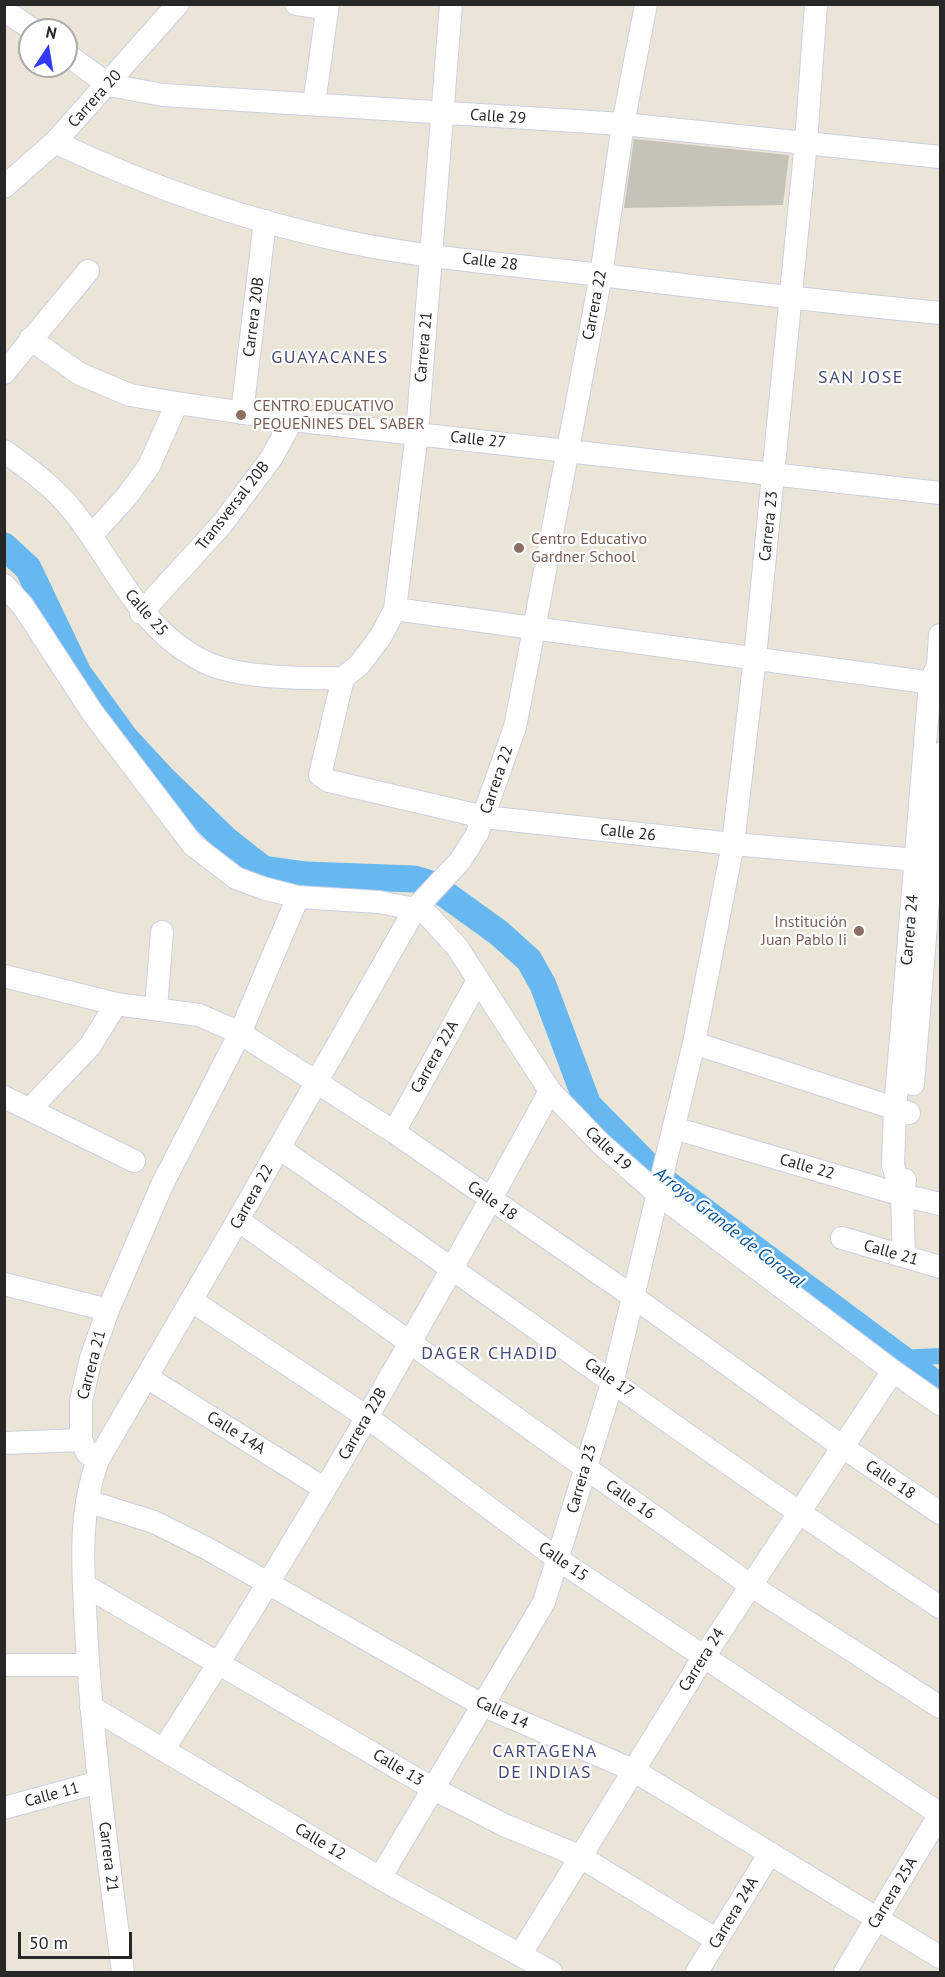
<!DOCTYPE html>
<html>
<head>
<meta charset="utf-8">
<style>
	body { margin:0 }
	#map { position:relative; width:945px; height:1977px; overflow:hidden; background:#ebe5d8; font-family:"PT Sans",sans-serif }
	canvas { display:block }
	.frame { position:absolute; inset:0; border:6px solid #272727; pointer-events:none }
	.north { position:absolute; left:18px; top:18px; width:60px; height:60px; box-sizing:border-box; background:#fff; border:2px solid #a9a9a9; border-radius:50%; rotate:12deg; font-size:16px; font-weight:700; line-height:24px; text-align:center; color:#272727 }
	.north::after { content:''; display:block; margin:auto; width:21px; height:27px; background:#323afe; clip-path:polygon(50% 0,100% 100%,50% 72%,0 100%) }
	.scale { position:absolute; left:18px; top:1932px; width:114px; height:27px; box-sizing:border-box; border:3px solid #272727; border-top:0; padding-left:8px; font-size:18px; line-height:21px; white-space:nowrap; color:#272727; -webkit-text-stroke:4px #fff; paint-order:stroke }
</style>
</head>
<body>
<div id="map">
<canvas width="945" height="1977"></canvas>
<div class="frame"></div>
<div class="north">N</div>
<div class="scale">50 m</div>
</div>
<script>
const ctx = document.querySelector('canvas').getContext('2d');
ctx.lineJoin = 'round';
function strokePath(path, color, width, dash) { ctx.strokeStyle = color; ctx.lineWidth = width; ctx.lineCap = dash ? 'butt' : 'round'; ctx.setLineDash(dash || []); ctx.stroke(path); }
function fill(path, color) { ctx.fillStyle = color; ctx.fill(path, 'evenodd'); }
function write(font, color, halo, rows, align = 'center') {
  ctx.font = font + ' "PT Sans",sans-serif'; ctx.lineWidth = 4.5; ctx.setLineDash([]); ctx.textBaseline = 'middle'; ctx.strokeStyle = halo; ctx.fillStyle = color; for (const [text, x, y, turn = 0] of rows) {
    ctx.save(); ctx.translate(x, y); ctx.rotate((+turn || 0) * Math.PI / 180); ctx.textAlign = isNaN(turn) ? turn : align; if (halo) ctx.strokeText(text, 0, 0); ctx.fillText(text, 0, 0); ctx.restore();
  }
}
strokePath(new Path2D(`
	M 899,1358 L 940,1356`), '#67b8f1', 16);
strokePath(new Path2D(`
	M 4,546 L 28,568 L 78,673 L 125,738 L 162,778 L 226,840 L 263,869 L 306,875 L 414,879 L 431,884 L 499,933 L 529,960 L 543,985 L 588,1105 L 661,1179 L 940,1387`), '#67b8f1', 27);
fill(new Path2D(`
	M 634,139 L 789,155 L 783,205 L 624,208 Z`), '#c5c2b8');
const minor = new Path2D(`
	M 296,4 L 327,9
	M 451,4 L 417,433 L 395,609 L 381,636 L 360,664 L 343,678 L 320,775 L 329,781 L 484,817 L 733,844 L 940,862
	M 4,10 L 33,30
	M 66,54 L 109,85 L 163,95 L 623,124 L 940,157
	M 314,104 L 328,4
	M 55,142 C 147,186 248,221 348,242 C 431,259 517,265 601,275 C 714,289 827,302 940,313
	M 4,187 L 55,142 L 178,4
	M 30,339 L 80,374 L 130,395 L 177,403 L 292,420 L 940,493
	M 4,373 L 88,271
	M 242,413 L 265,221
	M 4,451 C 29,469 54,487 73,511 C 116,565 140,632 207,663 C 239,678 307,679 343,678
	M 91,536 L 127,496 L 149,466 L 177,403
	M 4,585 L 23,606 L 92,712 L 193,845 L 236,878 L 263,888 L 298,897 L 379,902 L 415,909 L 428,915 L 457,947 L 550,1091 L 600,1143 L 658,1194 L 893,1371 L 940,1404
	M 395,609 L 940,684
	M 141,613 L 222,524 L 272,457 L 292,420
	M 4,976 L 116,1004 L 199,1015 L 240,1033 L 394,1132 L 632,1296 L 844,1448 L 940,1513
	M 156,1008 L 162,932
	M 694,1043 L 909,1113
	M 913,1084 L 940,754
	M 4,1097 L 134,1161
	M 31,1108 L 90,1046 L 116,1004
	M 674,1128 L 902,1195 L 940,1204
	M 394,1132 L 477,982
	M 279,1148 C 500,1300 716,1460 940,1607
	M 902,1195 L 893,1165 L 895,1110 L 930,683 L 938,665 L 940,635
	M 238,1220 L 750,1585 L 940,1707
	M 842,1238 L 940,1267
	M 904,1256 L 902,1195 L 905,1180
	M 4,1284 L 108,1310
	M 192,1301 L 367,1417 L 559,1560 L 940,1814
	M 148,1378 L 325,1489
	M 4,1443 L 81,1440
	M 98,1460 L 87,1453 L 81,1440 L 81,1401 L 91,1358 L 108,1310 L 162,1185 L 240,1033 L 298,897
	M 87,1501 L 154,1522 L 208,1549 L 482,1705 L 633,1770 L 940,1957
	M 84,1585 L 432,1788 L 504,1825 L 579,1856 L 717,1940
	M 4,1665 L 88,1665
	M 91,1707 L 380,1878 L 551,1972
	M 163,1750 C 302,1536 428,1315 550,1091
	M 4,1808 L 99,1782
	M 380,1878 L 544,1602 L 613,1380 L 694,1043 L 733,844 L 755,657 L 806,142 L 816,4
	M 520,1955 L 703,1658 L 893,1371
	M 123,1972 C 108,1858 92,1743 86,1627 C 83,1571 78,1514 98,1460 L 238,1220 L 415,909 L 460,861 L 477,834 L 515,727 L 526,671 L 601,275 L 623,124 L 646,4
	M 697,1972 L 770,1853
	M 845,1972 L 940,1814`);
strokePath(minor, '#cdcee1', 24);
strokePath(minor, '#fff', 22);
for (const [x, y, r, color] of [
	[241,415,6,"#8d6e63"],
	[519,548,6,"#8d6e63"],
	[859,931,6,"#8d6e63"]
]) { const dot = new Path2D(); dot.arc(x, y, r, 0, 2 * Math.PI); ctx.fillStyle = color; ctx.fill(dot); strokePath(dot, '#fff', 2); }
write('16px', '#272727', '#fff', [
	["Carrera 20",95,99,-48],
	["Calle 29",498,117,4],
	["Calle 28",490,262,7],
	["Carrera 22",595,305,-79],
	["Carrera 20B",254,317,-83],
	["Carrera 21",424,347,-85],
	["Calle 27",478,440,6],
	["Transversal 20B",233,506,-52],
	["Carrera 23",769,526,-84],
	["Calle 25",146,613,49],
	["Carrera 22",497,780,-71],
	["Calle 26",628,833,6],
	["Carrera 24",910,930,-85],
	["Carrera 22A",435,1057,-61],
	["Calle 19",608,1149,43],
	["Calle 22",807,1167,16],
	["Carrera 22",252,1197,-61],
	["Calle 18",492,1201,35],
	["Calle 21",891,1253,16],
	["Carrera 21",92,1365,-75],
	["Calle 17",609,1378,35],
	["Carrera 22B",363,1424,-60],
	["Calle 14A",236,1433,32],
	["Carrera 23",582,1479,-74],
	["Calle 18",890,1480,34],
	["Calle 16",630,1500,35],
	["Calle 15",563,1562,35],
	["Carrera 24",702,1660,-58],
	["Calle 14",502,1713,25],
	["Calle 13",398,1768,31],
	["Calle 11",52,1795,-15],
	["Calle 12",320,1842,31],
	["Carrera 21",108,1857,83],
	["Carrera 25A",893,1893,-59],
	["Carrera 24A",734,1913,-59]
]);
write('16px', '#785e54', '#fff', [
	["CENTRO EDUCATIVO",253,406],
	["PEQUEÑINES DEL SABER",253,424],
	["Centro Educativo",531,539],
	["Gardner School",531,557],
	["Institución",847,922,"right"],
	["Juan Pablo Ii",847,940,"right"]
], 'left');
ctx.letterSpacing = '1.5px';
write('18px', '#474978', '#fff', [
	["GUAYACANES",330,358],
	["SAN JOSE",861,378],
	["DAGER CHADID",490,1354],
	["CARTAGENA",545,1752],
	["DE INDIAS",545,1773]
]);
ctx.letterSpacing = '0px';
write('italic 18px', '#0a5398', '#fff', [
	["Arroyo Grande de Corozal",729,1228,38]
]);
</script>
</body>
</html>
